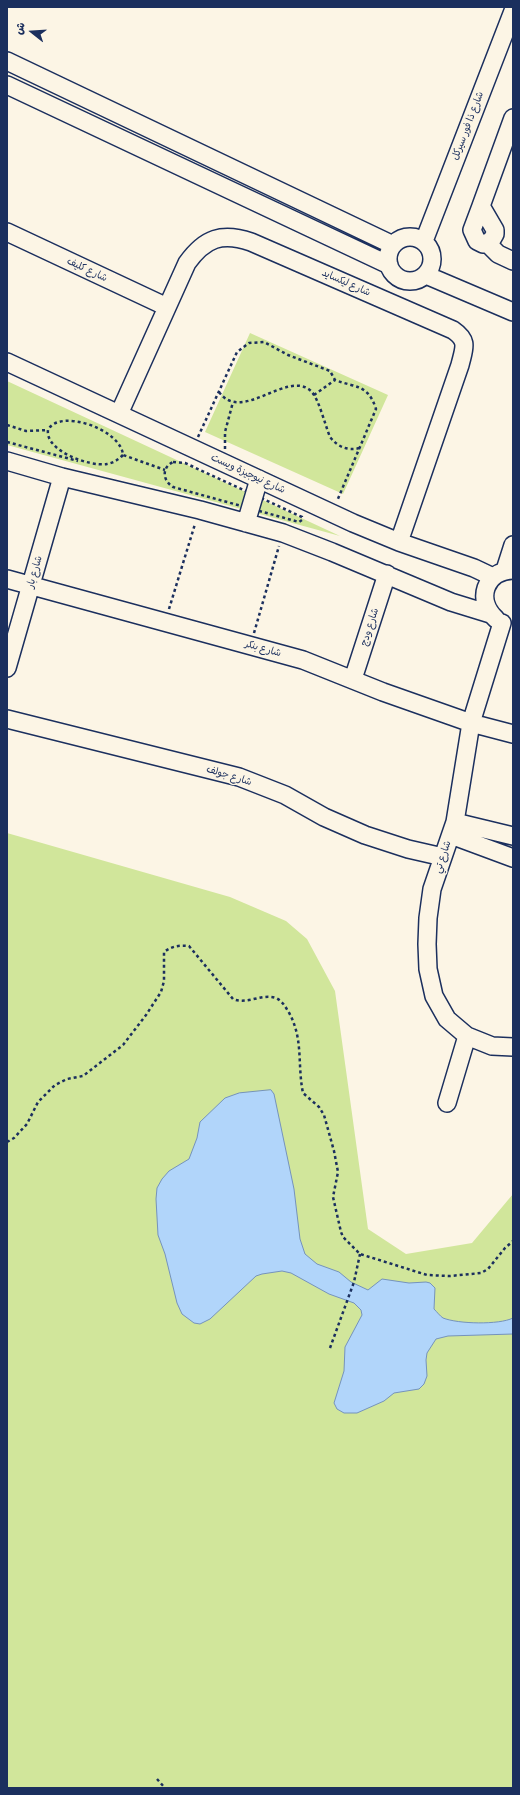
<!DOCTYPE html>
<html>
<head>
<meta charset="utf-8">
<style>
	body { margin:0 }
	#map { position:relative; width:520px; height:1795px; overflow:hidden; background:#fcf5e5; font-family:Pangolin,"Playpen Sans Arabic",sans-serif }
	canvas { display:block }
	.frame { position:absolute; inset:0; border:8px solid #1b2f5e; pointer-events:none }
	.north { position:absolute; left:12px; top:12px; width:40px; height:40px; -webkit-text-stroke:3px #fcf5e5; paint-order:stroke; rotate:287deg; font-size:11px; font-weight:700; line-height:16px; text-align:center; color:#1b2f5e }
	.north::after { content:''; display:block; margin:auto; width:14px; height:18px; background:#1b2f5e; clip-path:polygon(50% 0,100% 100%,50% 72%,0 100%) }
</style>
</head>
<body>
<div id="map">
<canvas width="520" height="1795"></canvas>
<div class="frame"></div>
<div class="north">ش</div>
</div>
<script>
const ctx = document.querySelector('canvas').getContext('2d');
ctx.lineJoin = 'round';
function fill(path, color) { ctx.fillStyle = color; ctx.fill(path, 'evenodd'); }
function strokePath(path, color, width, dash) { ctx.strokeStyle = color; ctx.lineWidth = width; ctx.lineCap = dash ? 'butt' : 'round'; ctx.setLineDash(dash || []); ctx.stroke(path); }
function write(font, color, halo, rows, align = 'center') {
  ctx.font = font + ' Pangolin,"Playpen Sans Arabic",sans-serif'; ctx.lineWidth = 3; ctx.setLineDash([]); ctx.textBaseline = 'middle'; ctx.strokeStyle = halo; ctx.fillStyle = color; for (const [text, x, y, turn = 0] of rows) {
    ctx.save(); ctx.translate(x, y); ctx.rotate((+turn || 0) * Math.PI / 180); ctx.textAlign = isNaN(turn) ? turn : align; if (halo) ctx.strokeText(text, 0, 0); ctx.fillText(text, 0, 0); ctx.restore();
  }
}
fill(new Path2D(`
	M 250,333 L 388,395 L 343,494 L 205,432 Z
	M 7,381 L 340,536 L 7,445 Z
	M 7,833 L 230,897 L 286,921 L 307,939 L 335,991 L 368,1229 L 406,1254 L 472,1243 L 513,1194 L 513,1788 L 7,1788 Z`), '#d1e69b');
const water = new Path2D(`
	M 271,1090 L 274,1094 L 294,1189 L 300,1239 L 305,1254 L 317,1264 L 339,1272 L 351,1282 L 368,1290 L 382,1279 L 409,1283 L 426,1282 L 430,1283 L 435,1288 L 434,1309 C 437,1312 440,1316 443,1318 C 458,1324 499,1325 513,1318 L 513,1334 L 448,1336 L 436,1339 L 427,1353 L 426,1360 L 427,1376 L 424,1384 L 419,1389 L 394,1393 L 384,1401 L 357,1413 L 344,1413 L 337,1409 L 334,1403 L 344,1371 L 345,1347 L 362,1315 L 361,1310 L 354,1303 L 329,1294 L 291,1273 L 282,1271 L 262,1274 L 256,1276 L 210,1319 L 200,1324 L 194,1323 L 182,1314 L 177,1303 L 165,1254 L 158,1235 L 156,1199 L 157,1188 L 162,1179 L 169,1171 L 189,1159 L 197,1138 L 200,1122 L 225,1098 L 239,1093 Z`);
fill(water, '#b1d5fa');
strokePath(water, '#7593bc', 1);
const minor = new Path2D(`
	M 7,61 L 393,245
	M 7,85 L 389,265
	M 481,206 L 513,118
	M 481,206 L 495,230 L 495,234 L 491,241 L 483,244 L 477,241 L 472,230 Z
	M 7,232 L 167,307
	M388 259a22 22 0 1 1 44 0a22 22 0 1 1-44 0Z
	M 424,241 L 513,11
	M 487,243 L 498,254 L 513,261
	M 426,275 L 513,312
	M 7,362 L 353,523 L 399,542 L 474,568 L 493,577
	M 119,414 L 187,263 C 205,238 222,232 251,242 L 453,330 C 469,341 464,348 460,365 L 399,542
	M 7,461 L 62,477 L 200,510 L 283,533 L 332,552 L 451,602 L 490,614
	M 246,523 L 259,479
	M 505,570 L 513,545
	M 7,579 L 303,660 L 383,692 L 471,723 L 513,734
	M 496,619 C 475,600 485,571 513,570
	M 502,623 L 471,723 L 455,822 L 432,889 L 428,918 L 427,944 L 428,969 L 434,996 L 447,1019 L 467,1036 L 492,1046 L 513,1047
	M 7,668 L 62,477
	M 353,679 L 387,574
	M 7,719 L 239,777 L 285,795 L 324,817 L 365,835 L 408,849 L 443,857
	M 455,822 L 513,836
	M 451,835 L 513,858
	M 447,1103 L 467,1036`);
strokePath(minor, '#1b2f5e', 20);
strokePath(new Path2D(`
	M 219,392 C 242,424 287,369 311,391 C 319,399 325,425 330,437 C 338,447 347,451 360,448
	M 314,395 L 335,380
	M 7,425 L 26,431 L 48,430
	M 198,437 L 237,352 L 249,343 L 264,342 L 288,355 L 330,371 L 335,380 C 356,388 368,384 376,409 L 337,501
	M 7,442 L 78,461
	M 225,449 L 225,432 L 233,402
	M 123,455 C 118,460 113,463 107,464 C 90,467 45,451 48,430 C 59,408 121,429 123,455 L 165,470
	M 173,462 L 185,463 L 302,517 L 302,520 L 299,522 L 173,487 C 163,481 161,468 173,462 Z
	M 169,609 L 195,524
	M 254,633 L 279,546
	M 7,1142 L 14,1138 L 27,1124 L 38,1102 L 55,1085 L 67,1079 L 83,1076 L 123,1045 L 146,1015 L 161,992 L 164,981 L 164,952 C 172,946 179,945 189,946 L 233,999 C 247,1005 262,993 276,998 C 282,1001 285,1006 288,1011 C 304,1038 297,1064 303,1093 L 319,1107 L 324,1115 L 334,1151 L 338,1172 L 333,1197 L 341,1232 L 343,1237 L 360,1254 L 427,1275 L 450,1276 L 481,1273 L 488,1269 L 505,1248 L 513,1241
	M 330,1348 L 354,1282 L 360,1254
	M 157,1779 L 165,1788`), '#1b2f5e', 2.5, [3, 3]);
strokePath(minor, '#fcf5e5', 17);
write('10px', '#1b2f5e', '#fcf5e5', [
	["شارع ذا فور سيركل",468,126,-69],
	["شارع كليف",87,270,25],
	["شارع ليكسايد",346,283,24],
	["شارع نيوجيزة ويست",248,474,25],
	["شارع بار",35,572,-74],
	["شارع ودج",370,627,-72],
	["شارع بنكر",263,649,16],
	["شارع جولف",229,776,17],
	["شارع تي",443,857,-71]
]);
</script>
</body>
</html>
